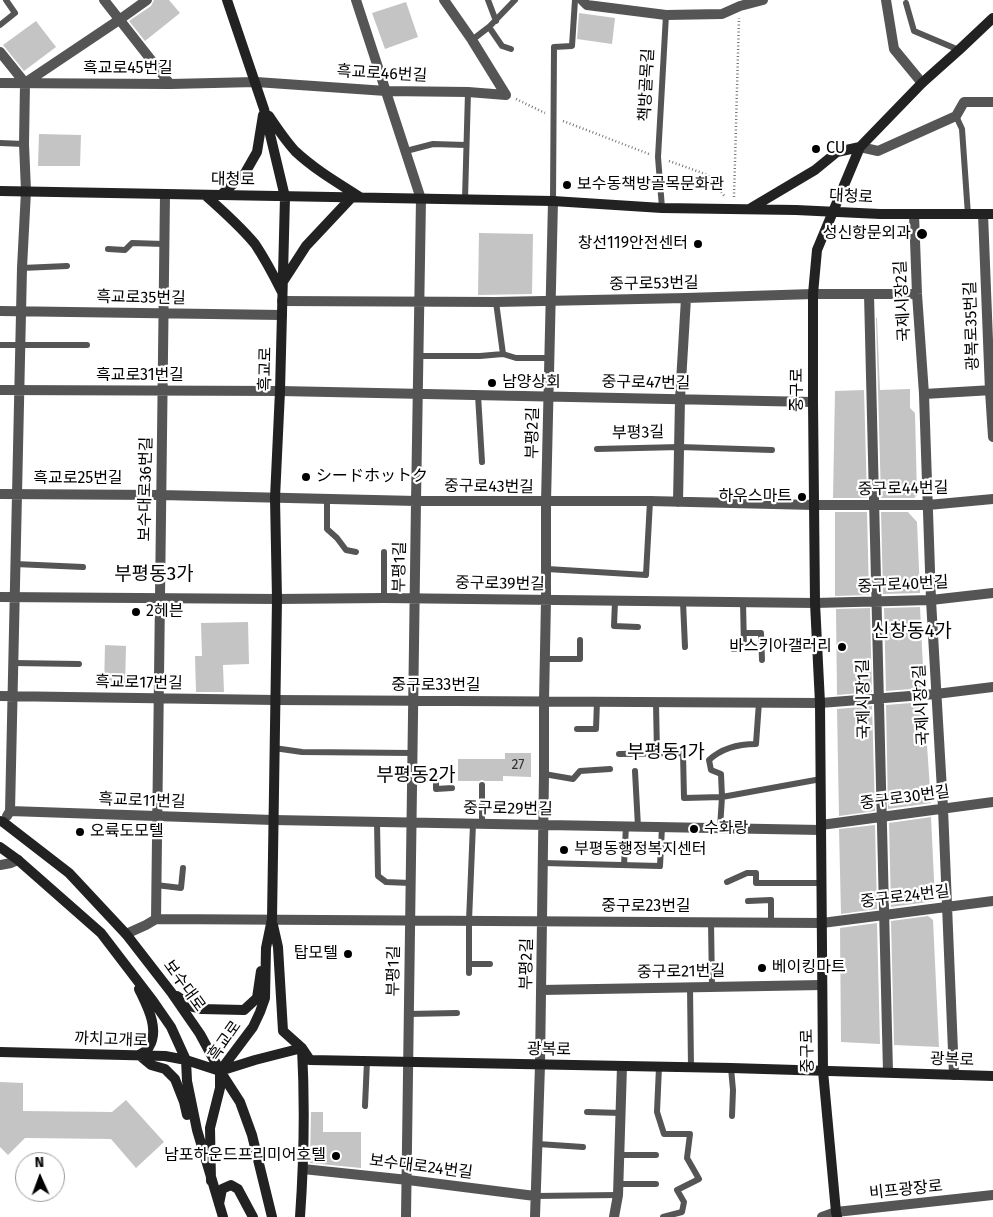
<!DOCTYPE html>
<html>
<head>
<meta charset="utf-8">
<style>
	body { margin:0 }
	#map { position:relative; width:993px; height:1217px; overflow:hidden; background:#fff; font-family:"Fira Sans",sans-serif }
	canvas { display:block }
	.north { position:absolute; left:15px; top:1152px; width:50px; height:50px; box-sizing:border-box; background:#fff; border:1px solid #999; border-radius:50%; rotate:358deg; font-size:14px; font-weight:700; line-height:20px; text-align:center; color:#000 }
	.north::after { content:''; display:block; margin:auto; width:18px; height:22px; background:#000; clip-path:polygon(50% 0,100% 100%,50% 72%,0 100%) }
</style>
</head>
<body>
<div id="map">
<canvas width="993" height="1217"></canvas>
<div class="north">N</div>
</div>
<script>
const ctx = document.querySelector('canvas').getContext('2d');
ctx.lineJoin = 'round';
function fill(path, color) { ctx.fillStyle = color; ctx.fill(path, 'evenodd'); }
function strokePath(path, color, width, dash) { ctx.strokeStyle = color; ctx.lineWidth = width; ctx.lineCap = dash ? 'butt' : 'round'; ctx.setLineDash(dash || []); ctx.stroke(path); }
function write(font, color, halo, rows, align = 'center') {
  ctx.font = font + ' "Fira Sans","Noto Sans KR","Noto Sans JP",sans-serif'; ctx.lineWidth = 4.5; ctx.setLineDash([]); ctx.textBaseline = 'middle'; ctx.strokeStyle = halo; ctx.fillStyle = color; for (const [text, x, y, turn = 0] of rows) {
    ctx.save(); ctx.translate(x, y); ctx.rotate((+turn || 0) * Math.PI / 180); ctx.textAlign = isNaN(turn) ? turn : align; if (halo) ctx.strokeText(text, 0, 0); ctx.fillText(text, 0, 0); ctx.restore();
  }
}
fill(new Path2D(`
	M 154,0 L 169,0 L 180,13 L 145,41 L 129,21 L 151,6 Z
	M 406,2 L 418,37 L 385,49 L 372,13 Z
	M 579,13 L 615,18 L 612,44 L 577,39 Z
	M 36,21 L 56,47 L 24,71 L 3,45 Z
	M 39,134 L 81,135 L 80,166 L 38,166 Z
	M 479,233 L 533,234 L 532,294 L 478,295 Z
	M 876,318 L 877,318 L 880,390 L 910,389 L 910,408 L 915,413 L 917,495 L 914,498 L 881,498 Z
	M 864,390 L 867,498 L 833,498 L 835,391 Z
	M 835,512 L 867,512 L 869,595 L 835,596 Z
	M 881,512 L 908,512 L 917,522 L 920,593 L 883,594 Z
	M 920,607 L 924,688 L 886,691 L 884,608 Z
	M 870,608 L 872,692 L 837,695 L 836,609 Z
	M 248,622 L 249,664 L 223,665 L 224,692 L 196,692 L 195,656 L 202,656 L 201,623 Z
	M 105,645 L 126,646 L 125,688 L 104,688 Z
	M 924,702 L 931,803 L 888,809 L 886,705 Z
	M 872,706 L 875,811 L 839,816 L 837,709 Z
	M 505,753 L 531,753 L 531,777 L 503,776 L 503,781 L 485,781 L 482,780 L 479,781 L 458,781 L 458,759 L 505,759 Z
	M 931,817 L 935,901 L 891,907 L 889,823 Z
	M 875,825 L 877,909 L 841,914 L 839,829 Z
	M 928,916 L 933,920 L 939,1047 L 894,1045 L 891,921 Z
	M 877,923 L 880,1044 L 841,1042 L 840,928 Z
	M 0,1082 L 23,1083 L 23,1111 L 112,1112 L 126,1100 L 164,1142 L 136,1168 L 111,1139 L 25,1138 L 8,1155 L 0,1147 Z
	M 311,1112 L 323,1112 L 323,1132 L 361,1132 L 361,1168 L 310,1163 Z`), '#c4c4c4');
strokePath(new Path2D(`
	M 516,99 L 545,113
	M 563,121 L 649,154
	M 669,161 L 708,175 L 725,197
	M 734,197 L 739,18`), '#777', 2.5, [1, 2.5]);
strokePath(new Path2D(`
	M 488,0 L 496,21
	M 906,3 L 914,31 L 959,50
	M 0,25 L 15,13 L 6,0
	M 489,27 L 502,46 L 511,49
	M 472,40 L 489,27 L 515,0
	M 956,116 L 962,129 L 968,215
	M 0,143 L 24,144
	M 406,151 L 433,144 L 466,145
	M 465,199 L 468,92
	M 553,201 L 554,47 L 572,46 L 575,0
	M 662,208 L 658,157 L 666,15
	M 108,249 L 125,250 L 132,243 L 164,244
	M 22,268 L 67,266
	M 496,302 L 503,354
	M 0,345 L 87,345
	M 418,356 L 480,356 L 503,354 L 516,358 L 549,358
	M 478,395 L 482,462
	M 597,449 L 680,447 L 772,450
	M 327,498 L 327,529 L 337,538 L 346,550 L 356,552
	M 15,564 L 83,567
	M 547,569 L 646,575 L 650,501
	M 384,598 L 384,552
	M 615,601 L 614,626 L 638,627
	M 683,602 L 685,647
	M 744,633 L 761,633 L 762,660
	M 733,649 L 744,648 L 743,602
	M 545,659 L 580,659 L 580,640
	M 13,663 L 79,664
	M 656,703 L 657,754
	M 577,729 L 596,729 L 597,701
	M 274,748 L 302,752 L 412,753
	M 619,754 L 683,753 L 684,798 L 722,797 L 821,779
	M 635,771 L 638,827
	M 544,774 L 573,779 L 580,771 L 610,769
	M 412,779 L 436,779 L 436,789 L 452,788
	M 482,785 L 482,824
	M 377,822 L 378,876 L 386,882 L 410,883
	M 720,828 L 722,797 L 721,774 L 711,770 L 709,760 C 722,748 739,744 756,744 L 759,702
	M 543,863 L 660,866 L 662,827
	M 624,865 L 626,826
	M 727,882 L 747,873 L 756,873 L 756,883 L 821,883
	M 156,885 L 181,888 L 183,868
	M 748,901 L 771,900 L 771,923
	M 711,922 L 712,987
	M 469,964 L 490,964
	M 469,973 L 469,921 L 473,824
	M 690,987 L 691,1068
	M 408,1014 L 457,1013
	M 659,1067 L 657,1112 L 664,1134 L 690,1134 L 687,1158 L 699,1179 L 677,1190 L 684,1202 L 682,1212 L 663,1217
	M 731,1068 L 733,1090 L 732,1116
	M 365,1106 L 367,1061
	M 587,1112 L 621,1113
	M 538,1144 L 583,1147
	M 619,1155 L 656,1155
	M 618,1184 L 656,1184
	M 535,1196 L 618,1195`), '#555', 6);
strokePath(new Path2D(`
	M 104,0 L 170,84
	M 356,0 L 421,199 L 416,501 L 406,1217
	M 444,0 L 472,40 L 506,95
	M 582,0 L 587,5 L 666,15 L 722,14 L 740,6 L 763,0
	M 886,0 L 894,49 L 922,83
	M 0,52 L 25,83
	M 0,83 L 170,84 L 256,82 L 386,91 L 468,92 L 506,95
	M 25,83 L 119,20 L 147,0
	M 860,147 L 878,151 L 956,116 L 964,102 L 993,102
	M 914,214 L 917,294 L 924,394 L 931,600 L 943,808 L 954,1075
	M 983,214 L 990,391 L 993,437
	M 869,294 L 888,1072
	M 282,301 L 496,302 L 686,298 L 813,294 L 917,294
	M 0,311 L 282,315
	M 0,390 L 280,391 L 813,402
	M 924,394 L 993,390
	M 0,494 L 161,495 L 416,501 L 650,501 L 814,505 L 928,505 L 993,499
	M 678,502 L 680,399 L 686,298
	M 0,597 L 277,599 L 384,598 L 815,603 L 931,600 L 993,593
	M 0,696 L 275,700 L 820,703 L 936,694 L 993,687
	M 10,811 L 273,820 L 821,830
	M 7,816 L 10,811 L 22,268 L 26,191 L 24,144 L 25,83
	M 821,825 L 993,802
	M 0,865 L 11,863 L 18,860
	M 156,919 L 822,923 L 993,901
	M 156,919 L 165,194
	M 126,934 L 146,925 L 156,919
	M 541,990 L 822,985
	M 303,1169 L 408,1180 L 535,1196
	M 535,1217 L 540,1065 L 544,774 L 544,701 L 546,600 L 546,502 L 553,201
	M 614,1217 L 618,1195 L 622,1066
	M 822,1217 L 836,1212 L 993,1195`), '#555', 10);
strokePath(new Path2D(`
	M 269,116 C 277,128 285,140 295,151 C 314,169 338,183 360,197
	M 0,191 L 553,201 L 662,208 L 796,210 L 880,214 L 993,214
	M 205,195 C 222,210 240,226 255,244 C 265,259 274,276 282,292
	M 221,195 L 245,173 L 257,152 L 263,115
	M 751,208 L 815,170 L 837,152 L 860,147
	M 284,280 L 306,246 L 352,197
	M 0,821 L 3,822 L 69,873 L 126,934 L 171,992 L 200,1034 L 220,1071 L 240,1102 L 252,1135 L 272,1217
	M 0,847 L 18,860 L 101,933 L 153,1001 L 171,1027 L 186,1060 L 187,1081 L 197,1130 L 223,1217
	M 273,925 L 278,947 L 283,1031 L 302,1048 L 310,1060 L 731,1068 L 993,1076
	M 139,989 C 147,1006 160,1029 149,1047 C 147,1051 142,1053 139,1055 L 151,1065 L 165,1069 L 175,1079 L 184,1102 L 187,1115
	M 177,996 L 193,1007 L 201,1009 L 244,1010 L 257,998 L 261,971
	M 0,1052 L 165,1056 L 186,1060 L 220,1071
	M 220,1071 L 255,1060 L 302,1048
	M 211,1181 L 210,1128 L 220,1088 L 220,1071 L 253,1027 L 260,1012 L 265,998 L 266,948 L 272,919 L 277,599 L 275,498 L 280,391 L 285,197 L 264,109 L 227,0
	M 219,1204 L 222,1189 L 231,1185 L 238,1189 L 253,1217
	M 300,1217 C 304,1161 305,1105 302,1048
	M 837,1217 L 836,1212 L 823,1071 L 820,703 L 815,603 L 813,402 L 813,294 L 817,250 L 860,147 L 922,83 L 959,50 L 993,18`), '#222', 10);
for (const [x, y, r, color] of [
	[816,149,5,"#000"],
	[567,185,5,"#000"],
	[922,234,6,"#000"],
	[698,244,5,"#000"],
	[492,383,5,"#000"],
	[306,477,5,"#000"],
	[802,497,5,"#000"],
	[136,612,5,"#000"],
	[842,647,5,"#000"],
	[694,829,5,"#000"],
	[80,832,5,"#000"],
	[564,850,5,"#000"],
	[348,954,5,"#000"],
	[762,968,5,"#000"],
	[336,1156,5,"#000"]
]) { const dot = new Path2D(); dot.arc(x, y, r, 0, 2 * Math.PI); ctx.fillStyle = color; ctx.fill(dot); strokePath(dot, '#fff', 2); }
write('14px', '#313131', null, [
	["27",518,765]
]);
write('16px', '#000', '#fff', [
	["흑교로45번길",128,69],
	["흑교로46번길",382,74,3],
	["책방골목길",647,85,-87],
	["대청로",233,180,1],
	["대청로",851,197,3],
	["중구로53번길",654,284,-1],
	["흑교로35번길",141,298,1],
	["국제시장2길",903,301,-93],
	["광복로35번길",972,326,-92],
	["흑교로",266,369,-89],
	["흑교로31번길",140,376],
	["중구로47번길",646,383,1],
	["중구로",798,390,-90],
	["부평2길",533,433,-89],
	["부평3길",638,433,-1],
	["흑교로25번길",78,479],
	["중구로43번길",489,487,1],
	["보수대로36번길",146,489,-89],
	["중구로44번길",903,489,-1],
	["부평1길",400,567,-89],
	["중구로39번길",500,584,1],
	["중구로40번길",903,585,-3],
	["흑교로17번길",139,683,1],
	["중구로33번길",436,686],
	["국제시장1길",864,699,-91],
	["국제시장2길",922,705,-93],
	["중구로30번길",905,798,-8],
	["흑교로11번길",142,801,2],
	["중구로29번길",508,809,1],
	["중구로24번길",905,897,-7],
	["중구로23번길",646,907],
	["부평2길",527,964,-89],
	["부평1길",394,971,-89],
	["중구로21번길",681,972,-1],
	["보수대로",184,986,54],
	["까치고개로",111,1040,2],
	["흑교로",225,1041,-55],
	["광복로",549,1050,1],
	["중구로",808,1051,-91],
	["광복로",952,1060,2],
	["보수대로24번길",421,1167,7],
	["비프광장로",906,1190,-6]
]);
write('16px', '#000', '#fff', [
	["CU",826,149],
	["보수동책방골목문화관",577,185],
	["성신항문외과",911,234,"right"],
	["창선119안전센터",688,244,"right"],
	["남양상회",502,383],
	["シードホットク",316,477],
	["하우스마트",792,497,"right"],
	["2헤븐",146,612],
	["바스키아갤러리",832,647,"right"],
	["수화랑",704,829],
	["오륙도모텔",90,832],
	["부평동행정복지센터",574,850],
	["탑모텔",338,954,"right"],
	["베이킹마트",772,968],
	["남포하운드프리미어호텔",326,1156,"right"]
], 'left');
write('19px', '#000', '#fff', [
	["부평동3가",154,575],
	["신창동4가",912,632],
	["부평동1가",666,753],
	["부평동2가",416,776]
]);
</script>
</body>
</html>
